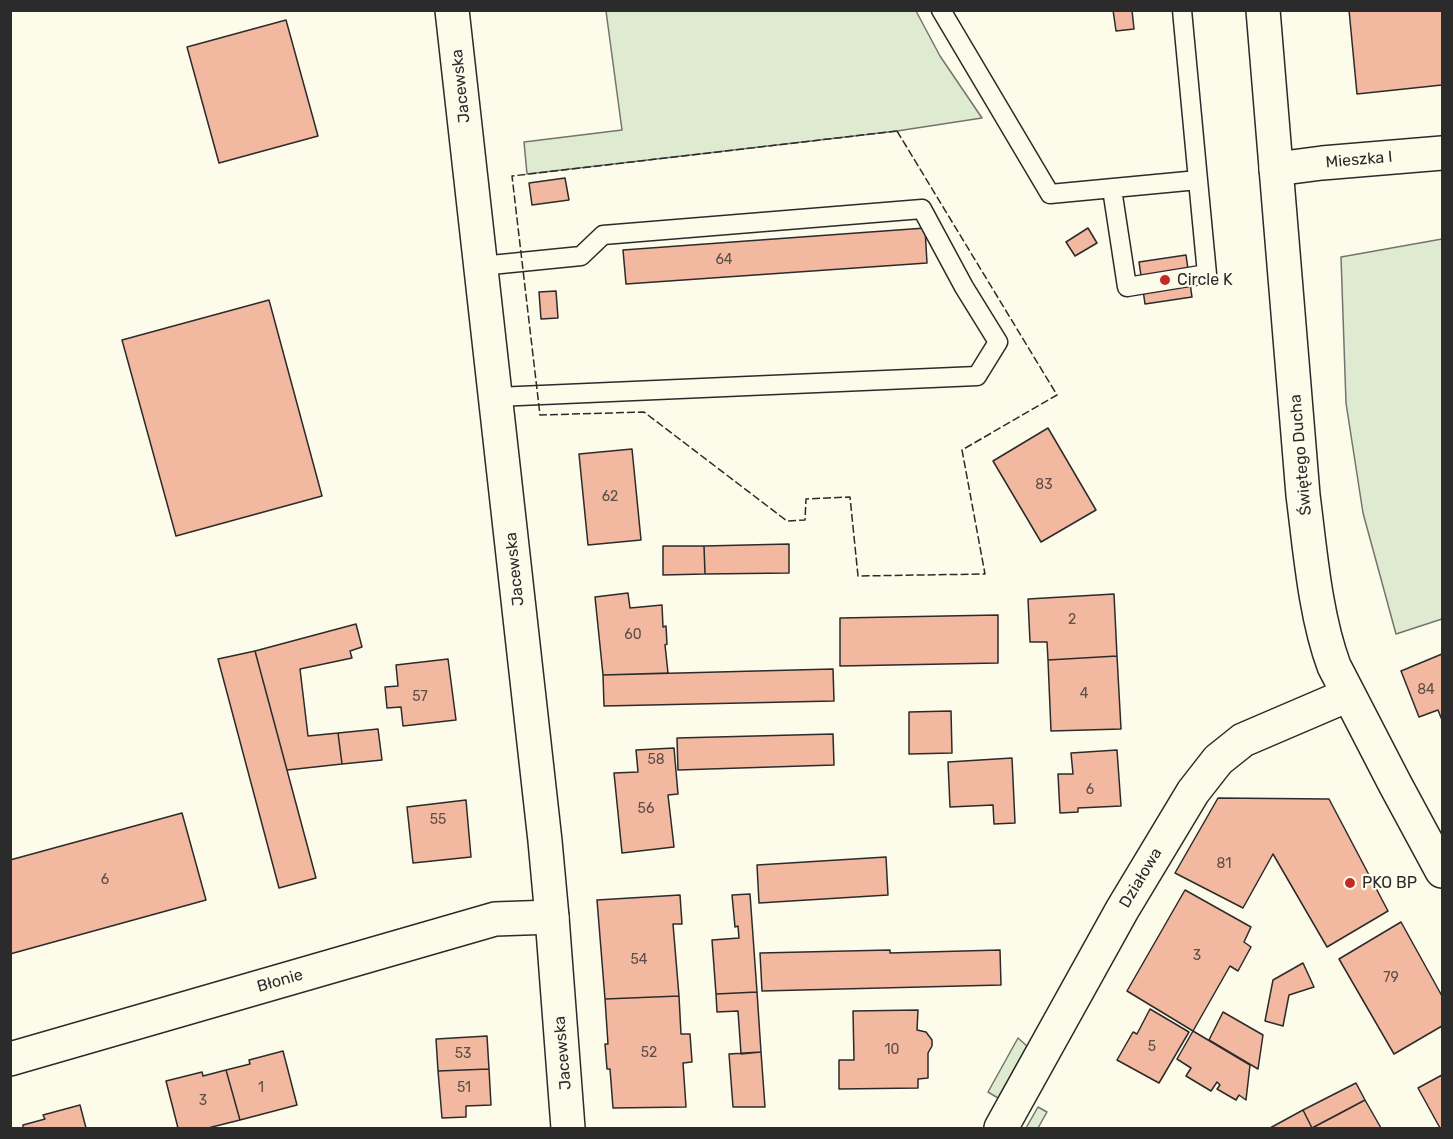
<!DOCTYPE html>
<html>
<head>
<meta charset="utf-8">
<style>
	body { margin:0 }
	#map { position:relative; width:1453px; height:1139px; overflow:hidden; background:#fdfbea; font-family:Rubik,sans-serif }
	canvas { display:block }
	.frame { position:absolute; inset:0; border:12px solid #2b2b2b; pointer-events:none }
</style>
</head>
<body>
<div id="map">
<canvas width="1453" height="1139"></canvas>
<div class="frame"></div>
</div>
<script>
const ctx = document.querySelector('canvas').getContext('2d');
ctx.lineJoin = 'round';
function fill(path, color) { ctx.fillStyle = color; ctx.fill(path, 'evenodd'); }
function strokePath(path, color, width, dash) { ctx.strokeStyle = color; ctx.lineWidth = width; ctx.lineCap = dash ? 'butt' : 'round'; ctx.setLineDash(dash || []); ctx.stroke(path); }
function write(font, color, halo, rows, align = 'center') {
  ctx.font = font + ' Rubik,sans-serif'; ctx.lineWidth = 4.5; ctx.setLineDash([]); ctx.textBaseline = 'middle'; ctx.strokeStyle = halo; ctx.fillStyle = color; for (const [text, x, y, turn = 0] of rows) {
    ctx.save(); ctx.translate(x, y); ctx.rotate((+turn || 0) * Math.PI / 180); ctx.textAlign = isNaN(turn) ? turn : align; if (halo) ctx.strokeText(text, 0, 0); ctx.fillText(text, 0, 0); ctx.restore();
  }
}
const green = new Path2D(`
	M 606,11 L 916,11 L 940,56 L 982,118 L 897,131 L 527,174 L 524,142 L 622,130 Z
	M 1442,239 L 1442,619 L 1396,634 L 1363,513 L 1346,403 L 1341,257 Z
	M 1018,1038 L 1027,1046 L 998,1098 L 988,1092 Z
	M 1038,1107 L 1047,1112 L 1038,1128 L 1026,1128 Z`);
fill(green, '#deebd1');
strokePath(green, '#74746e', 1.5);
const building = new Path2D(`
	M 1113,10 L 1132,10 L 1134,29 L 1116,31 Z
	M 1349,10 L 1442,10 L 1442,85 L 1357,94 Z
	M 286,20 L 318,136 L 219,163 L 187,47 Z
	M 565,178 L 569,200 L 532,205 L 529,183 Z
	M 925,228 L 927,263 L 626,284 L 623,250 Z
	M 1088,228 L 1097,243 L 1075,256 L 1066,242 Z
	M 1186,255 L 1192,297 L 1145,304 L 1139,262 Z
	M 556,291 L 558,318 L 541,319 L 539,292 Z
	M 269,300 L 322,496 L 176,536 L 122,340 Z
	M 1048,428 L 1096,510 L 1041,542 L 993,461 Z
	M 632,449 L 641,540 L 588,545 L 579,454 Z
	M 789,544 L 789,573 L 705,574 L 704,546 Z
	M 663,546 L 704,546 L 705,574 L 663,575 Z
	M 628,593 L 630,608 L 662,605 L 663,627 L 666,626 L 667,644 L 665,645 L 668,673 L 603,675 L 595,597 Z
	M 1114,594 L 1117,656 L 1048,660 L 1047,642 L 1030,642 L 1028,599 Z
	M 998,615 L 998,663 L 840,666 L 840,618 Z
	M 356,624 L 362,647 L 350,651 L 352,658 L 300,669 L 308,736 L 338,733 L 342,764 L 287,770 L 255,651 Z
	M 255,651 L 316,878 L 279,888 L 218,659 Z
	M 1442,654 L 1442,720 L 1438,710 L 1419,717 L 1401,671 Z
	M 1117,656 L 1121,729 L 1051,731 L 1048,660 Z
	M 448,659 L 456,720 L 403,726 L 401,707 L 387,708 L 385,687 L 398,686 L 396,665 Z
	M 833,669 L 834,701 L 604,706 L 603,675 Z
	M 951,711 L 952,753 L 909,754 L 909,712 Z
	M 378,729 L 382,760 L 342,764 L 338,733 Z
	M 833,734 L 834,765 L 678,770 L 677,738 Z
	M 674,748 L 678,794 L 668,795 L 674,847 L 622,853 L 614,773 L 638,772 L 636,750 Z
	M 1117,750 L 1121,806 L 1078,808 L 1078,812 L 1060,813 L 1058,774 L 1073,774 L 1071,753 Z
	M 1012,758 L 1015,823 L 994,824 L 993,805 L 950,807 L 948,762 Z
	M 1218,798 L 1329,799 L 1388,911 L 1327,947 L 1273,854 L 1243,908 L 1175,873 Z
	M 466,800 L 471,857 L 413,863 L 407,807 Z
	M 182,813 L 206,900 L 10,954 L 10,860 Z
	M 886,857 L 888,895 L 759,903 L 757,865 Z
	M 1185,890 L 1251,927 L 1244,942 L 1251,947 L 1238,971 L 1230,966 L 1193,1031 L 1127,991 Z
	M 750,894 L 757,992 L 716,994 L 712,940 L 739,938 L 738,926 L 735,927 L 732,895 Z
	M 680,895 L 682,924 L 673,924 L 679,996 L 605,999 L 597,900 Z
	M 1401,922 L 1442,996 L 1442,1026 L 1394,1054 L 1339,959 Z
	M 890,950 L 890,953 L 1000,950 L 1001,985 L 762,991 L 760,953 Z
	M 1303,963 L 1314,987 L 1289,995 L 1283,1026 L 1265,1021 L 1273,980 Z
	M 757,992 L 761,1052 L 741,1054 L 738,1011 L 717,1012 L 716,994 Z
	M 679,996 L 681,1034 L 690,1034 L 692,1062 L 683,1063 L 686,1107 L 613,1108 L 610,1069 L 607,1069 L 605,1044 L 608,1044 L 605,999 Z
	M 1150,1009 L 1189,1032 L 1159,1083 L 1117,1060 L 1133,1032 L 1137,1034 Z
	M 918,1010 L 917,1030 L 926,1032 L 932,1040 L 932,1046 L 928,1053 L 928,1078 L 918,1079 L 918,1088 L 839,1089 L 839,1060 L 854,1060 L 853,1011 Z
	M 1223,1012 L 1263,1035 L 1258,1069 L 1209,1040 Z
	M 1193,1031 L 1250,1065 L 1246,1100 L 1239,1095 L 1236,1100 L 1217,1089 L 1220,1085 L 1217,1082 L 1211,1091 L 1186,1076 L 1191,1068 L 1177,1059 Z
	M 487,1036 L 489,1069 L 438,1071 L 436,1039 Z
	M 283,1051 L 297,1105 L 240,1120 L 226,1070 L 250,1064 L 249,1060 Z
	M 761,1052 L 765,1107 L 733,1107 L 729,1054 Z
	M 489,1069 L 491,1105 L 466,1106 L 466,1117 L 442,1118 L 438,1071 Z
	M 226,1070 L 240,1120 L 208,1128 L 178,1128 L 166,1081 L 202,1072 L 203,1076 Z
	M 1442,1075 L 1442,1128 L 1440,1128 L 1418,1088 Z
	M 1356,1083 L 1365,1100 L 1312,1128 L 1303,1110 Z
	M 1365,1100 L 1381,1128 L 1312,1128 L 1337,1115 Z
	M 80,1105 L 86,1128 L 23,1128 L 23,1125 L 45,1119 L 43,1115 Z
	M 1303,1110 L 1312,1128 L 1270,1128 Z`);
fill(building, '#f2b8a0');
strokePath(building, '#2b2b2b', 1.5);
const lane = new Path2D(`
	M 941,10 L 1050,194 L 1198,180 L 1182,10
	M 1112,189 L 1127,287 L 1207,274 L 1198,180
	M 481,266 L 581,256 L 603,235 L 922,209 L 964,287 L 998,342 L 977,376 L 496,397`);
const street = new Path2D(`
	M 1276,169 L 1322,163 L 1442,153
	M 10,1059 L 495,919 L 552,917`);
const secondary = new Path2D(`
	M 452,10 L 545,841 L 552,917 L 568,1128
	M 1263,10 L 1303,495 C 1310,549 1315,615 1334,666 L 1395,784 L 1442,871
	M 1001,1128 L 1122,910 L 1193,792 L 1218,760 L 1243,740 L 1348,695`);
strokePath(lane, '#2b2b2b', 21);
strokePath(street, '#2b2b2b', 36);
strokePath(secondary, '#2b2b2b', 36);
strokePath(lane, '#fdfbea', 18);
strokePath(street, '#fdfbea', 33);
strokePath(secondary, '#fdfbea', 33);
strokePath(new Path2D(`
	M 897,131 L 1057,395 L 962,450 L 985,574 L 858,576 L 850,497 L 806,499 L 805,520 L 787,521 L 644,412 L 540,415 L 512,176 Z`), '#2b2b2b', 1.5, [8, 3]);
for (const [x, y, r, color] of [
	[1165,280,6,"#c62828"],
	[1350,883,6,"#c62828"]
]) { const dot = new Path2D(); dot.arc(x, y, r, 0, 2 * Math.PI); ctx.fillStyle = color; ctx.fill(dot); strokePath(dot, '#fdfbea', 2); }
write('14px', '#5d4e48', null, [
	["64",724,260],
	["83",1044,485],
	["62",610,497],
	["2",1072,620],
	["60",633,635],
	["84",1426,690],
	["4",1084,694],
	["57",420,697],
	["58",656,760],
	["6",1090,790],
	["56",646,809],
	["55",438,820],
	["81",1224,864],
	["6",105,880],
	["3",1197,956],
	["54",639,960],
	["79",1391,978],
	["5",1152,1047],
	["10",892,1050],
	["52",649,1053],
	["53",463,1054],
	["1",261,1088],
	["51",464,1088],
	["3",203,1101]
]);
write('16px', '#2b2b2b', '#fdfbea', [
	["Jacewska",461,86,-96],
	["Mieszka I",1359,160,-5],
	["Świętego Ducha",1301,455,-95],
	["Jacewska",515,569,-96],
	["Działowa",1141,878,-59],
	["Błonie",280,981,-16],
	["Jacewska",563,1053,-95]
]);
write('16px', '#2b2b2b', '#fdfbea', [
	["Circle K",1177,280],
	["PKO BP",1362,883]
], 'left');
</script>
</body>
</html>
